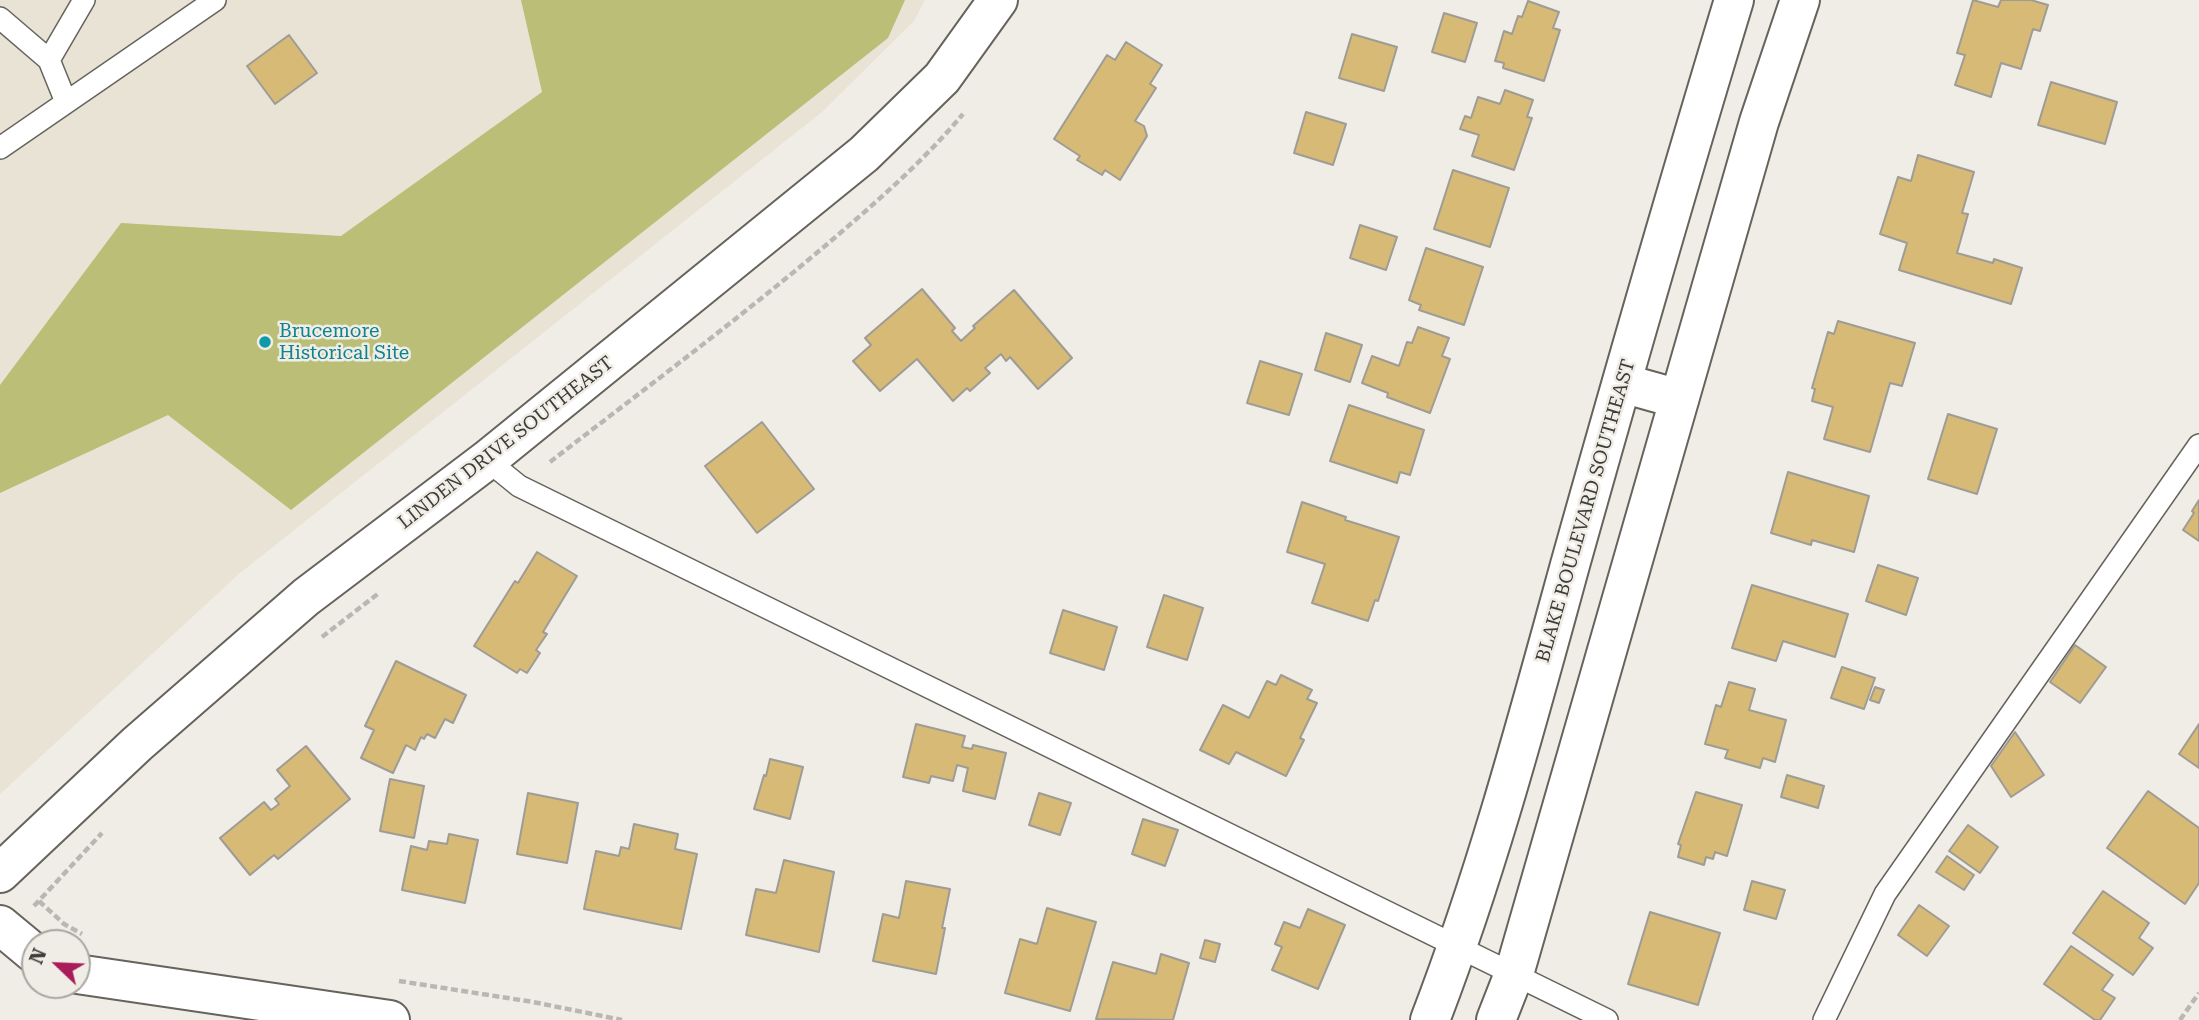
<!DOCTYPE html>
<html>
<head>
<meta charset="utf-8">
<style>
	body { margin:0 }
	#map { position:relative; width:2199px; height:1020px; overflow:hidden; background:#f0ede6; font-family:"Roboto Serif",serif }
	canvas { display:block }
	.north { position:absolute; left:21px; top:929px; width:70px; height:70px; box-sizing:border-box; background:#f0ede6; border:2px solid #a8a6a1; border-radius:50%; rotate:293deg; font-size:19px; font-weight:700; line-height:28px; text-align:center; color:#3d3c39 }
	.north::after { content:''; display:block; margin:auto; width:24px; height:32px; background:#aa1c59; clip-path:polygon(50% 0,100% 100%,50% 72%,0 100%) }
</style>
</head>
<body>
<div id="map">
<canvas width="2199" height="1020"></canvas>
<div class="north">N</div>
</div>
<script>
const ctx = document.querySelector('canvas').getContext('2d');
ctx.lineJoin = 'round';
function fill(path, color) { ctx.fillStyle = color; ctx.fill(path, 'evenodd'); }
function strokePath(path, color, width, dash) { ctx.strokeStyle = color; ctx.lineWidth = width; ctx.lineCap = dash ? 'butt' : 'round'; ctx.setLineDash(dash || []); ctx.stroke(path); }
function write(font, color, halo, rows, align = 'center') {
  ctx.font = font + ' "Roboto Serif",serif'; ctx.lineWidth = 5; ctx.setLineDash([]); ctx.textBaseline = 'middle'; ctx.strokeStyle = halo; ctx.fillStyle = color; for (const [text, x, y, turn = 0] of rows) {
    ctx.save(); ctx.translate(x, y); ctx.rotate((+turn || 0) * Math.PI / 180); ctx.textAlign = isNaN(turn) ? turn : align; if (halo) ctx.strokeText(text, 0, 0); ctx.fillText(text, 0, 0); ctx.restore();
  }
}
fill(new Path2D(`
	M 0,0 L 925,0 L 914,21 L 822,112 L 240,573 L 0,794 Z`), '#e8e3d5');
fill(new Path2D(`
	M 521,0 L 905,0 L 888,38 L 291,510 L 168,415 L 0,493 L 0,385 L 121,223 L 341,236 L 542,92 Z`), '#babe77');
const building = new Path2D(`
	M 1973,0 L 1998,7 L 2001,0 L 2031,0 L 2048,5 L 2040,31 L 2033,29 L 2021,69 L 2001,63 L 1991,97 L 1955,85 L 1965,55 L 1957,53 Z
	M 1528,1 L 1559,12 L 1553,28 L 1560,30 L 1544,81 L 1503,68 L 1504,63 L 1495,61 L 1504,31 L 1512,34 L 1518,16 L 1522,17 Z
	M 1444,13 L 1477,23 L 1465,62 L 1432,52 Z
	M 1352,34 L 1397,47 L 1384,91 L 1339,78 Z
	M 289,35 L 317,73 L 275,104 L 247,66 Z
	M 1126,42 L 1162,65 L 1150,84 L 1156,88 L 1135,121 L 1144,126 L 1147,136 L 1120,180 L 1105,170 L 1102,175 L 1077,160 L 1080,156 L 1054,139 L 1107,55 L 1115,60 Z
	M 2051,82 L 2117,102 L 2105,144 L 2038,125 Z
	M 1505,90 L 1533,100 L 1527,117 L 1532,118 L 1514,170 L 1472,156 L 1479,135 L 1460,129 L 1465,116 L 1471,118 L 1478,97 L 1500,104 Z
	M 1306,112 L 1346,124 L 1333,165 L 1294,153 Z
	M 1918,155 L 1974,172 L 1962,213 L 1968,214 L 1957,253 L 1993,263 L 1994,259 L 2022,268 L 2011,304 L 1899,270 L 1907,243 L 1880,234 L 1898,177 L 1911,181 Z
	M 1453,170 L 1509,188 L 1490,247 L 1434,229 Z
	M 1360,225 L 1397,237 L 1386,270 L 1350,258 Z
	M 1426,248 L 1483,267 L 1464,325 L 1419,310 L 1421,305 L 1409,300 Z
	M 922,289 L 955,328 L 952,331 L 961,341 L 975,328 L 973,326 L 1014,290 L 1072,358 L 1038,389 L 1010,357 L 1006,361 L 1001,354 L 985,368 L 990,373 L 970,391 L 967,388 L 953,401 L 917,359 L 880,391 L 853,361 L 871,345 L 865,338 Z
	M 1838,321 L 1915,343 L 1902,386 L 1890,383 L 1870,452 L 1824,439 L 1833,407 L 1812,401 L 1815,389 L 1812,388 L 1828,332 L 1834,334 Z
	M 1418,327 L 1449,338 L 1442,356 L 1450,359 L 1430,413 L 1387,397 L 1388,393 L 1362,383 L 1372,356 L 1399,366 L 1407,342 L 1412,343 Z
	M 1326,333 L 1362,345 L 1350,382 L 1315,370 Z
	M 1260,361 L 1302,374 L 1289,415 L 1247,403 Z
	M 1349,405 L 1424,430 L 1410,475 L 1400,472 L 1397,483 L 1330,461 Z
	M 1948,414 L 1997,429 L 1977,494 L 1928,479 Z
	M 762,422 L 814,489 L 757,533 L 705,466 Z
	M 1788,472 L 1869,496 L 1854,552 L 1812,540 L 1811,545 L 1771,533 Z
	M 2199,500 L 2199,541 L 2183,530 L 2194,513 L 2192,511 Z
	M 1302,502 L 1346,517 L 1345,520 L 1399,537 L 1378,601 L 1375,600 L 1368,621 L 1312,603 L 1325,564 L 1287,552 Z
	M 537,552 L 577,576 L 543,632 L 547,634 L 536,650 L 540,653 L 527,673 L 520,669 L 517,673 L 474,646 L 515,581 L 518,583 Z
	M 1878,565 L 1918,578 L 1906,615 L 1866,601 Z
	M 1752,585 L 1848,614 L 1835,657 L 1783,641 L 1776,661 L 1732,648 Z
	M 1164,595 L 1203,608 L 1187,660 L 1147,647 Z
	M 1063,610 L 1117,627 L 1104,670 L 1050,653 Z
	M 2075,645 L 2106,667 L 2080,703 L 2050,682 Z
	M 396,661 L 466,695 L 453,723 L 445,719 L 435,738 L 427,734 L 424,739 L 421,737 L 415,750 L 406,745 L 393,773 L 361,758 L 374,730 L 365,726 Z
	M 1842,667 L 1875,678 L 1864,709 L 1831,698 Z
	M 1281,675 L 1312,690 L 1307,699 L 1317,703 L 1300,738 L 1304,740 L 1286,776 L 1236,752 L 1229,764 L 1200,750 L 1223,705 L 1249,718 L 1267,681 L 1276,685 Z
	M 1729,682 L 1755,689 L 1749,710 L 1786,720 L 1775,762 L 1763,758 L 1760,768 L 1725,758 L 1728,750 L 1705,744 L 1716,705 L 1721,707 Z
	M 1875,687 L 1884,690 L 1879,703 L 1870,700 Z
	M 916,724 L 965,736 L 962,747 L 972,749 L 973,745 L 1006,753 L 995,799 L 963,791 L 968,768 L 957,765 L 953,781 L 931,776 L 929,783 L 903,777 Z
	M 2199,724 L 2199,768 L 2179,754 Z
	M 2015,732 L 2044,775 L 2011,797 L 1991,766 Z
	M 306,746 L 350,799 L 278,859 L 274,855 L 250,875 L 220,838 L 264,802 L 271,810 L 279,804 L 275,799 L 290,786 L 277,770 Z
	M 770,759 L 803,767 L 790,819 L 754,809 L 764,775 L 766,776 Z
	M 1787,775 L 1824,786 L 1818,808 L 1781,797 Z
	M 390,779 L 424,786 L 414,838 L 380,831 Z
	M 2148,791 L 2199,828 L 2199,883 L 2185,904 L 2107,848 Z
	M 1696,792 L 1742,805 L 1727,856 L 1715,852 L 1713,859 L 1706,857 L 1704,865 L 1678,857 L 1681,845 L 1678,844 Z
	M 528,793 L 578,803 L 567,863 L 517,854 Z
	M 1039,793 L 1071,803 L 1060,835 L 1029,825 Z
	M 1143,819 L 1178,830 L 1165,866 L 1132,854 Z
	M 634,824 L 678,834 L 675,849 L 697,854 L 681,929 L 584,909 L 596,851 L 619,856 L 621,847 L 629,849 Z
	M 1968,825 L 1998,847 L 1980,873 L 1949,851 Z
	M 449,834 L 478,840 L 465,903 L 402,890 L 411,846 L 427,850 L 429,841 L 447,844 Z
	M 1947,856 L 1974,875 L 1964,890 L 1936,872 Z
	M 784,860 L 834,872 L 819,952 L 746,935 L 756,889 L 776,893 Z
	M 906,881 L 950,889 L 942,928 L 945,928 L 936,974 L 873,961 L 883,914 L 899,918 Z
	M 1752,881 L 1785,890 L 1776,919 L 1744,910 Z
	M 2103,891 L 2149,923 L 2139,938 L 2153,948 L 2133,975 L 2073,933 Z
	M 1919,905 L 1949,926 L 1927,956 L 1898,935 Z
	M 1047,908 L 1096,922 L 1070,1011 L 1005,993 L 1020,939 L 1037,944 Z
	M 1308,909 L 1345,925 L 1318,989 L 1272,970 L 1282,947 L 1275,944 L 1284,922 L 1300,928 Z
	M 1650,912 L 1720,933 L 1698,1005 L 1628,984 Z
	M 1205,940 L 1220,944 L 1215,962 L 1200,958 Z
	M 2071,946 L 2113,975 L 2102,990 L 2115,998 L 2100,1020 L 2095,1020 L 2044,984 Z
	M 1161,954 L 1189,963 L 1173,1020 L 1096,1019 L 1113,962 L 1156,974 Z`);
fill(building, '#d6ba76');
strokePath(building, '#9e9c95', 2);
const lane = new Path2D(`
	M 0,18 L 49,60
	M 66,102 L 49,60 L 84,0
	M 0,148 L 215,0
	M 487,460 L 519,486 L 1607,1020
	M 1824,1020 L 1885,894 L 2199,445`);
const street = new Path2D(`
	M 1622,383 L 1679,399
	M 0,925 L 35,954
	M 77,974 L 390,1020`);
const secondary = new Path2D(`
	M 0,873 L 137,744 L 306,597 L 487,460 L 864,154 L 942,78 L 998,0
	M 1430,1020 C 1487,872 1528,718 1570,565 C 1623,376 1677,188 1734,0
	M 1496,1020 L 1514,974 L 1759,122 L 1800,0`);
strokePath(lane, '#66635d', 24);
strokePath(street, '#66635d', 42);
strokePath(secondary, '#66635d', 42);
strokePath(new Path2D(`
	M 550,462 C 642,391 736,321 825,246 C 873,205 922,163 963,114
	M 322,637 L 379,593
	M 39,901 L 64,924 L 82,934
	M 34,906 L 102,833
	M 399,981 L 533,1002 L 622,1020
	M 2180,1020 L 2199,993`), '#bab7b2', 4.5, [7, 3.5]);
strokePath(lane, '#fff', 21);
strokePath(street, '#fff', 38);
strokePath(secondary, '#fff', 38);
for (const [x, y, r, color] of [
	[265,342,7,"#0f9aa8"]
]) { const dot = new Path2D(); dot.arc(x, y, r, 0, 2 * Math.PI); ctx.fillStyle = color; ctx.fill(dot); strokePath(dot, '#f0ede6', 2.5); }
write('19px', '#0d838f', '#f0ede6', [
	["Brucemore",279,331],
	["Historical Site",279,353]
], 'left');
write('19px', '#3d3c39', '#f0ede6', [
	["LINDEN DRIVE SOUTHEAST",506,443,-38],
	["BLAKE BOULEVARD SOUTHEAST",1586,511,-74]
]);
</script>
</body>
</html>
